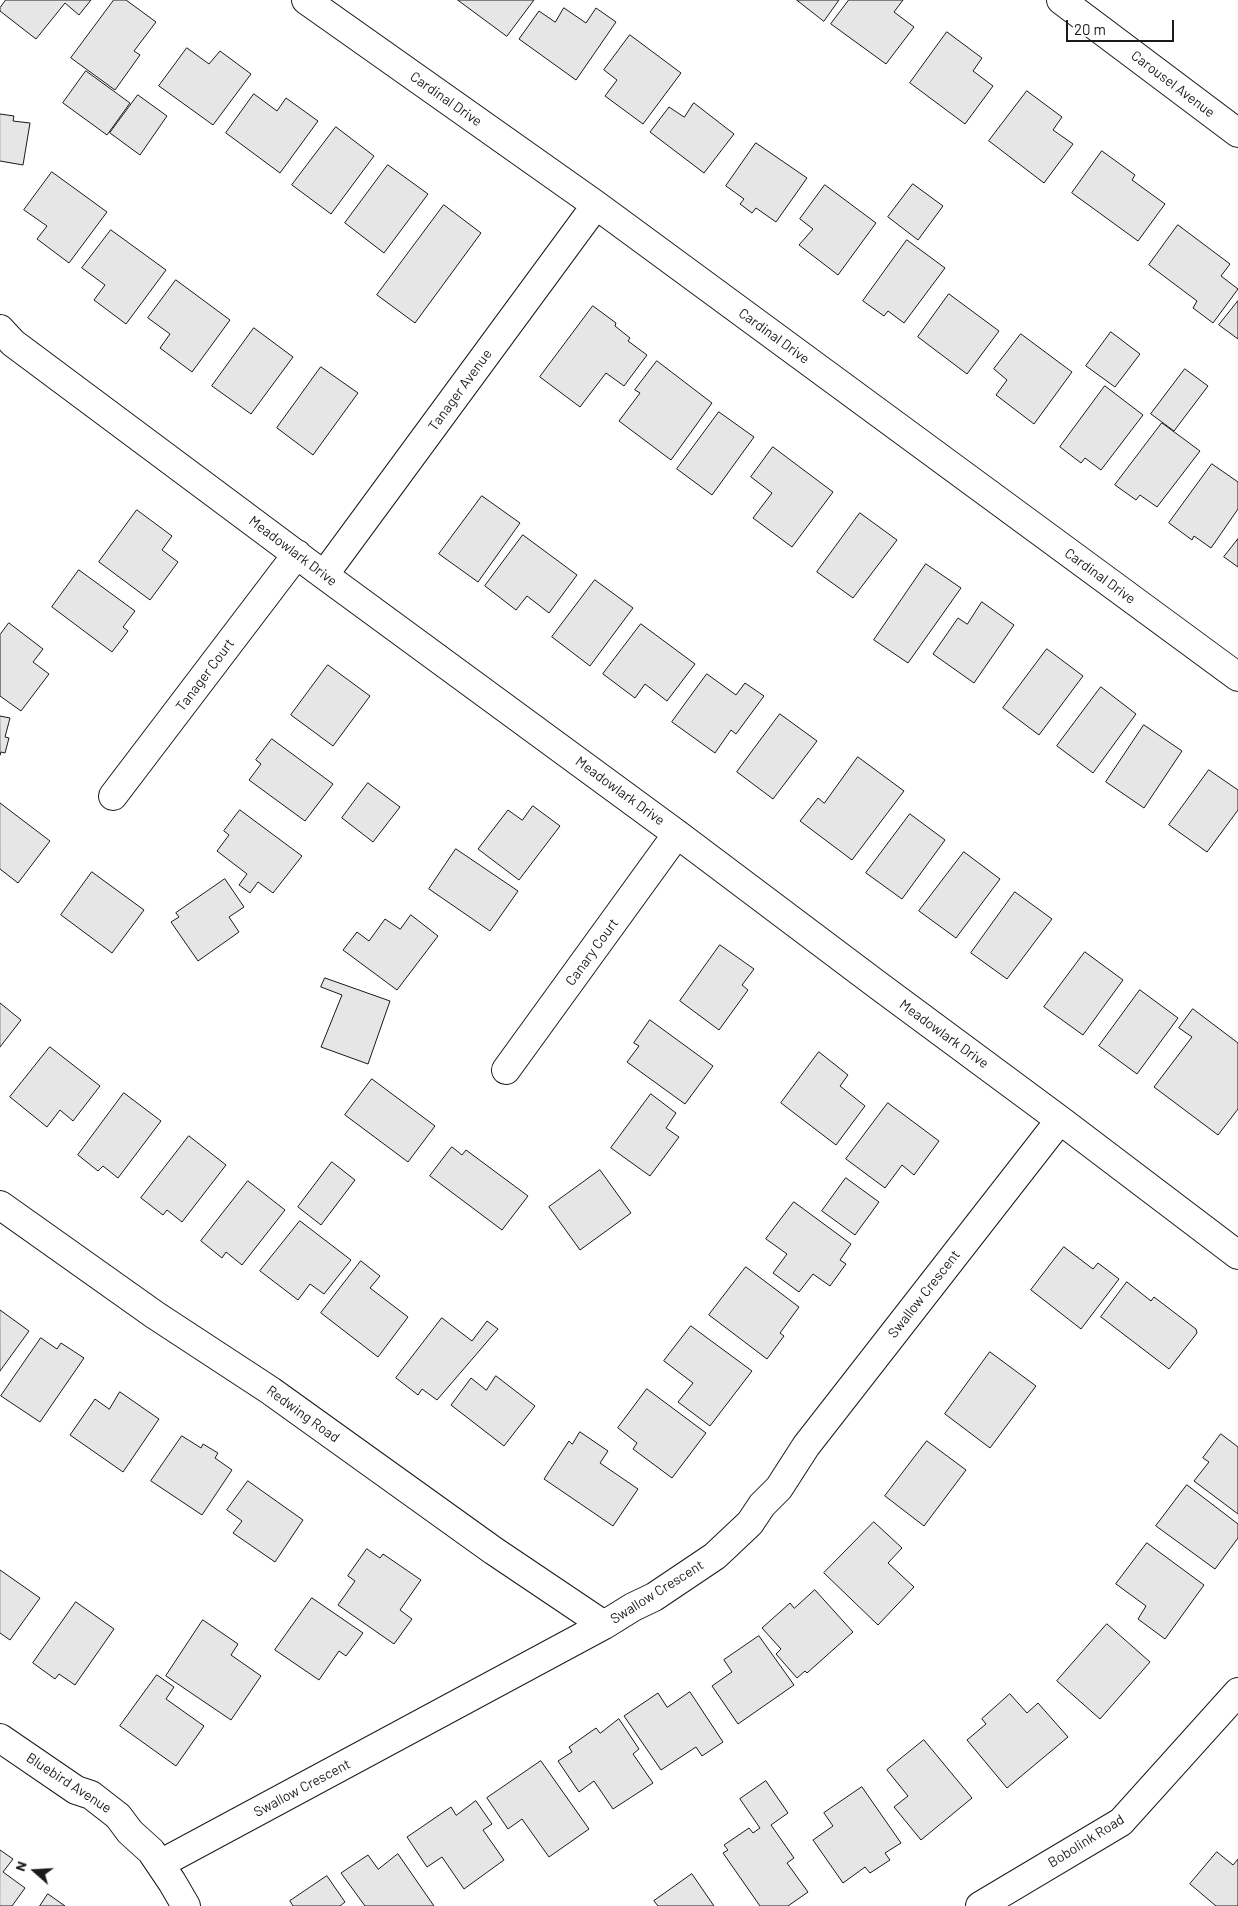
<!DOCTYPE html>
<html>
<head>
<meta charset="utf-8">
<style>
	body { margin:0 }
	#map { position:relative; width:1238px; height:1906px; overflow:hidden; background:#fff; font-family:Barlow,sans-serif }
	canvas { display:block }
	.north { position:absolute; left:10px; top:1846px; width:50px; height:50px; -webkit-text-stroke:4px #fff; paint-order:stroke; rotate:289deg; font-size:14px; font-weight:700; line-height:20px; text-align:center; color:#1a1a1a }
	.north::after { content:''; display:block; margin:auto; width:18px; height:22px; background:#1a1a1a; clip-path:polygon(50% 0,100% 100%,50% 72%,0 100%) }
	.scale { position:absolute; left:1066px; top:20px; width:108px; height:22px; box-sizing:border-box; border:2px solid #1a1a1a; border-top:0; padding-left:6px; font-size:15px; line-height:18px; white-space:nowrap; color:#1a1a1a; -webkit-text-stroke:4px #fff; paint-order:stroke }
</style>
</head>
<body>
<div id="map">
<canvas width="1238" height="1906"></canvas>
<div class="north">N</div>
<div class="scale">20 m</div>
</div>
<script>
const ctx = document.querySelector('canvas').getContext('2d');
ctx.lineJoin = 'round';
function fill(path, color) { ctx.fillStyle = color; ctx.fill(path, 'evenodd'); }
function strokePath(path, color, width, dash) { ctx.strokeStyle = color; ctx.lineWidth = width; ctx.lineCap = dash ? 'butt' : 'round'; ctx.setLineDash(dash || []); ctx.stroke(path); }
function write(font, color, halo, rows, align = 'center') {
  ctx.font = font + ' Barlow,sans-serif'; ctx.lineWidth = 4; ctx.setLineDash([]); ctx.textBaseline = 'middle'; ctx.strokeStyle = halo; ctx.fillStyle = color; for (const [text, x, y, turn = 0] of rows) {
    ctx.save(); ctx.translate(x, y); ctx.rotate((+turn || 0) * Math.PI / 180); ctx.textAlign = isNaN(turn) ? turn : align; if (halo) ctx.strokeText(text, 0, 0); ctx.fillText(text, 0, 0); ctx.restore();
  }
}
const building = new Path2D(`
	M 6,0 L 91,0 L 79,15 L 65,3 L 36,39 L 0,11 L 0,8 Z
	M 114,0 L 126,0 L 156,22 L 134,51 L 140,55 L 115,90 L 71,58 Z
	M 458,0 L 534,0 L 507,36 Z
	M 797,0 L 839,0 L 824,21 Z
	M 849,0 L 903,0 L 894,12 L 914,27 L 886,64 L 831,24 Z
	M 564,8 L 586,23 L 596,8 L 616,22 L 576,80 L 519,39 L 539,11 L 555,22 Z
	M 947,32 L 982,58 L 973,71 L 993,86 L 965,124 L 910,83 Z
	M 630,35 L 681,73 L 643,124 L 605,96 L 617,80 L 604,70 Z
	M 187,48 L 209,64 L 220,51 L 251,74 L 213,125 L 159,86 Z
	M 86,71 L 130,103 L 107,135 L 63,103 Z
	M 1027,91 L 1062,117 L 1053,130 L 1073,144 L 1044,183 L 989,141 Z
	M 254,94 L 277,111 L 286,98 L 318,121 L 280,173 L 226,133 Z
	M 138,95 L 167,116 L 140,155 L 110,133 Z
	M 694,103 L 734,134 L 704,173 L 650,132 L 669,107 L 684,117 Z
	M 0,114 L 14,116 L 13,121 L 30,123 L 23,165 L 0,161 Z
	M 336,127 L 374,156 L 331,214 L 292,185 Z
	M 756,143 L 807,178 L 776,222 L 756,208 L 752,213 L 740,204 L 744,199 L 726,186 Z
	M 1102,151 L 1135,175 L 1132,180 L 1165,204 L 1138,241 L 1072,193 Z
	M 388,165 L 428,194 L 384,253 L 345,223 Z
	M 52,172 L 107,212 L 69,263 L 37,239 L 47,226 L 24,210 Z
	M 913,184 L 943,206 L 918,240 L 888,217 Z
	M 825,185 L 876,223 L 838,275 L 799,245 L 813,229 L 800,219 Z
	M 444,205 L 481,233 L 415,323 L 377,295 Z
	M 1178,225 L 1230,264 L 1221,276 L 1238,289 L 1213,323 L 1193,308 L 1197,301 L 1149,265 Z
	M 111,230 L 166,270 L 126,324 L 94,300 L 105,285 L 82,268 Z
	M 907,240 L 945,268 L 904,323 L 888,311 L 884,316 L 863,301 Z
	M 176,280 L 230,320 L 192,372 L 160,348 L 170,334 L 148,318 Z
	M 949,294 L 999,331 L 967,374 L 918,337 Z
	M 1238,301 L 1238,339 L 1219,325 Z
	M 593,306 L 616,323 L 615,326 L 630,338 L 628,341 L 647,355 L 624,386 L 606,373 L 580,407 L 540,377 Z
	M 254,328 L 293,357 L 251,414 L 212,386 Z
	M 1111,332 L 1140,354 L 1115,387 L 1086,366 Z
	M 1021,334 L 1072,372 L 1034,424 L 996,395 L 1007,380 L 994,369 Z
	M 657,361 L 712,403 L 671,460 L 619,421 L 640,393 L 635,390 Z
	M 321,367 L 358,393 L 313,455 L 277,428 Z
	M 1185,369 L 1208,386 L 1174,431 L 1151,414 Z
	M 1105,386 L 1143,415 L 1101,470 L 1085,458 L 1081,463 L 1060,447 Z
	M 719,412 L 754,437 L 712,495 L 677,469 Z
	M 1162,423 L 1200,451 L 1157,507 L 1140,495 L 1136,500 L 1115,485 Z
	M 773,447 L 833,492 L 792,547 L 753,518 L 772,493 L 751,477 Z
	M 1212,464 L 1238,482 L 1238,509 L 1211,548 L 1194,536 L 1192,540 L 1169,523 Z
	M 482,496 L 520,523 L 478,582 L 439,554 Z
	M 137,510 L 172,536 L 162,550 L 178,562 L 150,600 L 99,562 Z
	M 860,513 L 897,540 L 853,598 L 817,572 Z
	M 523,535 L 577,575 L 549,613 L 527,596 L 516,610 L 485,586 Z
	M 1238,539 L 1238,567 L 1224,557 Z
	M 926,564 L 961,588 L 908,663 L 874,640 Z
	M 79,570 L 135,611 L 123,627 L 128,631 L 112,652 L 52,607 Z
	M 595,580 L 633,608 L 590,666 L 552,637 Z
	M 982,602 L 1014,625 L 974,683 L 933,654 L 958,618 L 967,624 Z
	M 9,623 L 43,649 L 33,662 L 49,674 L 21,711 L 0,696 L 0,635 Z
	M 641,624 L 695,664 L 667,701 L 645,684 L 635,698 L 603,674 Z
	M 1047,649 L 1083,676 L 1039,735 L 1003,708 Z
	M 328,665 L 370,696 L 333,746 L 291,715 Z
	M 707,674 L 736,695 L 745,683 L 764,696 L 736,734 L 731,730 L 715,753 L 672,722 Z
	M 1101,687 L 1136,714 L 1093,773 L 1057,746 Z
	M 780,714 L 817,741 L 773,799 L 737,772 Z
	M 0,716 L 10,718 L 5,737 L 9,738 L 5,753 L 1,752 L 0,755 Z
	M 1144,725 L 1182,751 L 1144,808 L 1106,782 Z
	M 272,739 L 333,784 L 305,821 L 249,780 L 261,764 L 256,760 Z
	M 858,757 L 904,791 L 852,860 L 800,821 L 818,798 L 824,803 Z
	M 1209,770 L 1238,790 L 1238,810 L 1207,852 L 1169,825 Z
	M 368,783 L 400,807 L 373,842 L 342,818 Z
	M 0,803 L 50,841 L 18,883 L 0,869 Z
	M 533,806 L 560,826 L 519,880 L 478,849 L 508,810 L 522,820 Z
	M 240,810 L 302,856 L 273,893 L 258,882 L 250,893 L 239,885 L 247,874 L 217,851 L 229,835 L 224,831 Z
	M 910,814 L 945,840 L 902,899 L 866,873 Z
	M 456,849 L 518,891 L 490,931 L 429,889 Z
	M 964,852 L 1000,879 L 956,938 L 919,911 Z
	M 92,872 L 144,910 L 112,953 L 61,915 Z
	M 225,879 L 244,907 L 229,917 L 239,932 L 198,961 L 171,922 L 179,917 L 176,913 Z
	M 1015,892 L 1052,919 L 1007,979 L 971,953 Z
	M 411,915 L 438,936 L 397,990 L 343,950 L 357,932 L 369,941 L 385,919 L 400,929 Z
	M 720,945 L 754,969 L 742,985 L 748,990 L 719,1030 L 680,1001 Z
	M 1085,952 L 1123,980 L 1083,1035 L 1044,1007 Z
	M 325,978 L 390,1001 L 368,1064 L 321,1047 L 342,995 L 321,987 Z
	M 1140,990 L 1178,1018 L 1137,1074 L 1099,1046 Z
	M 0,1003 L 21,1020 L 0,1047 Z
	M 1193,1009 L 1238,1043 L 1238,1109 L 1218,1135 L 1154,1087 L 1192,1037 L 1179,1028 Z
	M 650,1020 L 713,1066 L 685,1104 L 627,1062 L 639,1046 L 634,1043 Z
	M 50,1047 L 100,1086 L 73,1121 L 60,1110 L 47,1127 L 10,1097 Z
	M 819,1052 L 848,1075 L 840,1086 L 865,1106 L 836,1145 L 781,1103 Z
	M 372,1079 L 435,1126 L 408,1162 L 345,1115 Z
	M 124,1093 L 161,1121 L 118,1178 L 103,1166 L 98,1171 L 78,1155 Z
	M 651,1094 L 676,1113 L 666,1128 L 679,1137 L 650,1176 L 611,1148 Z
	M 888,1103 L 939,1141 L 914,1175 L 902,1165 L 885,1188 L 846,1159 Z
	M 189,1136 L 226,1165 L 182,1222 L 167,1210 L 163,1215 L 141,1198 Z
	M 452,1147 L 462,1155 L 466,1150 L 528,1196 L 502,1230 L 430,1176 Z
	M 332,1162 L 355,1180 L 321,1225 L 298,1207 Z
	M 600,1170 L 631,1213 L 580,1250 L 549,1207 Z
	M 846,1178 L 879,1202 L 855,1235 L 822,1211 Z
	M 248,1181 L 285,1210 L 242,1265 L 226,1252 L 222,1258 L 201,1241 Z
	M 794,1202 L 851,1244 L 840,1260 L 846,1264 L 830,1286 L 813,1274 L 799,1292 L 773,1273 L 787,1254 L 766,1239 Z
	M 300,1221 L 351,1260 L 324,1294 L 310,1284 L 298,1300 L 260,1271 Z
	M 1064,1247 L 1093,1269 L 1098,1263 L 1119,1279 L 1081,1329 L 1031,1290 Z
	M 361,1261 L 380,1276 L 370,1288 L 408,1317 L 378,1357 L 321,1313 Z
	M 746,1267 L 799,1307 L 780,1333 L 784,1336 L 767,1359 L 709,1315 Z
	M 1127,1282 L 1151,1301 L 1154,1297 L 1196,1329 L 1197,1333 L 1169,1369 L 1101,1317 Z
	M 0,1310 L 29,1331 L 0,1371 Z
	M 442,1318 L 472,1341 L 487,1321 L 498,1329 L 437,1400 L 422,1389 L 418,1395 L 396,1378 Z
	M 691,1326 L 752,1371 L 710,1426 L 678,1402 L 693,1383 L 664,1361 Z
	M 41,1338 L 57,1349 L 61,1343 L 84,1358 L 40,1422 L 1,1396 Z
	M 990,1352 L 1036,1386 L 990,1448 L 945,1414 Z
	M 496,1376 L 535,1406 L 504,1446 L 451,1405 L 471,1378 L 486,1390 Z
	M 647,1389 L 706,1433 L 672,1478 L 633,1449 L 637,1443 L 618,1428 Z
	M 120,1392 L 159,1419 L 123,1472 L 70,1435 L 95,1399 L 109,1409 Z
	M 580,1432 L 608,1451 L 600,1463 L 638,1489 L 613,1526 L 544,1479 L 569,1441 L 572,1444 Z
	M 1221,1434 L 1238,1447 L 1238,1514 L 1194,1481 L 1209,1462 L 1203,1458 Z
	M 182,1436 L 201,1448 L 203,1444 L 218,1453 L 215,1458 L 232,1470 L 202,1515 L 151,1481 Z
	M 927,1441 L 966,1470 L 924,1526 L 885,1496 Z
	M 248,1481 L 303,1520 L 275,1562 L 233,1533 L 242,1521 L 227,1510 Z
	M 1187,1485 L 1238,1524 L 1238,1538 L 1215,1569 L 1156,1526 Z
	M 874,1522 L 902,1548 L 888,1563 L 914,1587 L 878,1625 L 824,1573 Z
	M 1147,1543 L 1204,1585 L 1165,1639 L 1138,1619 L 1146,1606 L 1116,1584 Z
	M 367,1549 L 380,1558 L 383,1554 L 421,1580 L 400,1610 L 412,1619 L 394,1644 L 338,1605 L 355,1581 L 348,1576 Z
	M 0,1570 L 40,1598 L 10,1640 L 0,1633 Z
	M 815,1590 L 853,1632 L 807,1673 L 805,1671 L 797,1678 L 776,1654 L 781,1649 L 762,1628 L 790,1603 L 794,1608 Z
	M 312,1598 L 363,1633 L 346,1656 L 339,1651 L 319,1680 L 275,1650 Z
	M 76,1602 L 114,1629 L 75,1685 L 59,1674 L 55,1679 L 33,1663 Z
	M 203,1620 L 238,1644 L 231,1655 L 261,1676 L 231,1720 L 166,1676 Z
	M 1107,1624 L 1150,1662 L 1100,1719 L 1057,1681 Z
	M 759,1636 L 794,1685 L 738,1724 L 712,1686 L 732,1672 L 724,1660 Z
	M 157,1675 L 174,1687 L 166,1699 L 204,1726 L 176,1766 L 120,1726 Z
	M 690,1692 L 723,1742 L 702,1756 L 696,1747 L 661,1770 L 624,1716 L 658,1693 L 667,1707 Z
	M 1010,1694 L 1027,1713 L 1038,1703 L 1068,1737 L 1007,1788 L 967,1740 L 986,1724 L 982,1719 Z
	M 619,1719 L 639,1749 L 633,1754 L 653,1783 L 613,1809 L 594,1781 L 579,1792 L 558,1761 L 572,1752 L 569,1747 L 596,1728 L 600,1733 Z
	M 924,1740 L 972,1798 L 921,1840 L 894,1807 L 908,1796 L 887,1770 Z
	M 541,1761 L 589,1829 L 549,1857 L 522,1819 L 508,1829 L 487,1798 Z
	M 766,1781 L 788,1813 L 771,1825 L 794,1858 L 787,1863 L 808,1892 L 788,1906 L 760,1906 L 723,1853 L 728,1850 L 724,1845 L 749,1828 L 753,1833 L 760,1828 L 740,1799 Z
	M 862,1787 L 901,1843 L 885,1853 L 890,1860 L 870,1873 L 865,1867 L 843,1883 L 813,1840 L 833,1826 L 824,1813 Z
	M 476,1801 L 492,1824 L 483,1830 L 504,1860 L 464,1889 L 442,1857 L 427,1867 L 407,1837 L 451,1807 L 456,1815 Z
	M 0,1850 L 13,1859 L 3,1872 L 25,1888 L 12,1906 L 0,1906 Z
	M 1217,1852 L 1233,1865 L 1238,1859 L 1238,1906 L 1216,1906 L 1190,1884 Z
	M 398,1854 L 434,1906 L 365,1906 L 341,1873 L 368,1855 L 378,1869 Z
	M 692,1874 L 714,1906 L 658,1906 L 654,1901 Z
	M 327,1876 L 345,1902 L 340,1906 L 293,1906 L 290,1901 Z
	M 48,1894 L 65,1906 L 40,1906 Z`);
fill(building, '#e6e6e6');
strokePath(building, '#1a1a1a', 1);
const street = new Path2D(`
	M 306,0 L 596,205 L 1238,677
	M 1061,0 L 1238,133
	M 0,329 L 13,343 L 324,575 L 677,834 L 879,986 L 1060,1120 L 1238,1255
	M 324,575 L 596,205
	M 113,796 L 297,554
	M 506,1070 L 677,834
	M 0,1205 L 155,1315 L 271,1391 L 494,1551 L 604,1625
	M 0,1738 L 76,1790 L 91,1795 L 118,1816 L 130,1832 L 151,1851 L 172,1882 L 186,1906
	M 160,1864 L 604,1625 L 633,1607 L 654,1597 L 715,1556 L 750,1523 L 762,1505 L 779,1488 L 806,1446 L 1060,1120
	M 980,1906 L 1121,1822 L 1238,1692`);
strokePath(street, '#1a1a1a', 30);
strokePath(street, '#fff', 28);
write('14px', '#1a1a1a', '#fff', [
	["Carousel Avenue",1173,84,37],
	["Cardinal Drive",446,99,35],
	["Cardinal Drive",774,336,36],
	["Tanager Avenue",460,390,-54],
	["Meadowlark Drive",293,551,37],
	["Cardinal Drive",1100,576,36],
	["Tanager Court",205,675,-53],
	["Meadowlark Drive",620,791,36],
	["Canary Court",592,952,-54],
	["Meadowlark Drive",944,1034,36],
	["Swallow Crescent",924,1294,-52],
	["Redwing Road",303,1414,36],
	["Swallow Crescent",657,1592,-32],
	["Bluebird Avenue",69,1783,33],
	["Swallow Crescent",302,1788,-28],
	["Bobolink Road",1086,1841,-32]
]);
</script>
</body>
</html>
